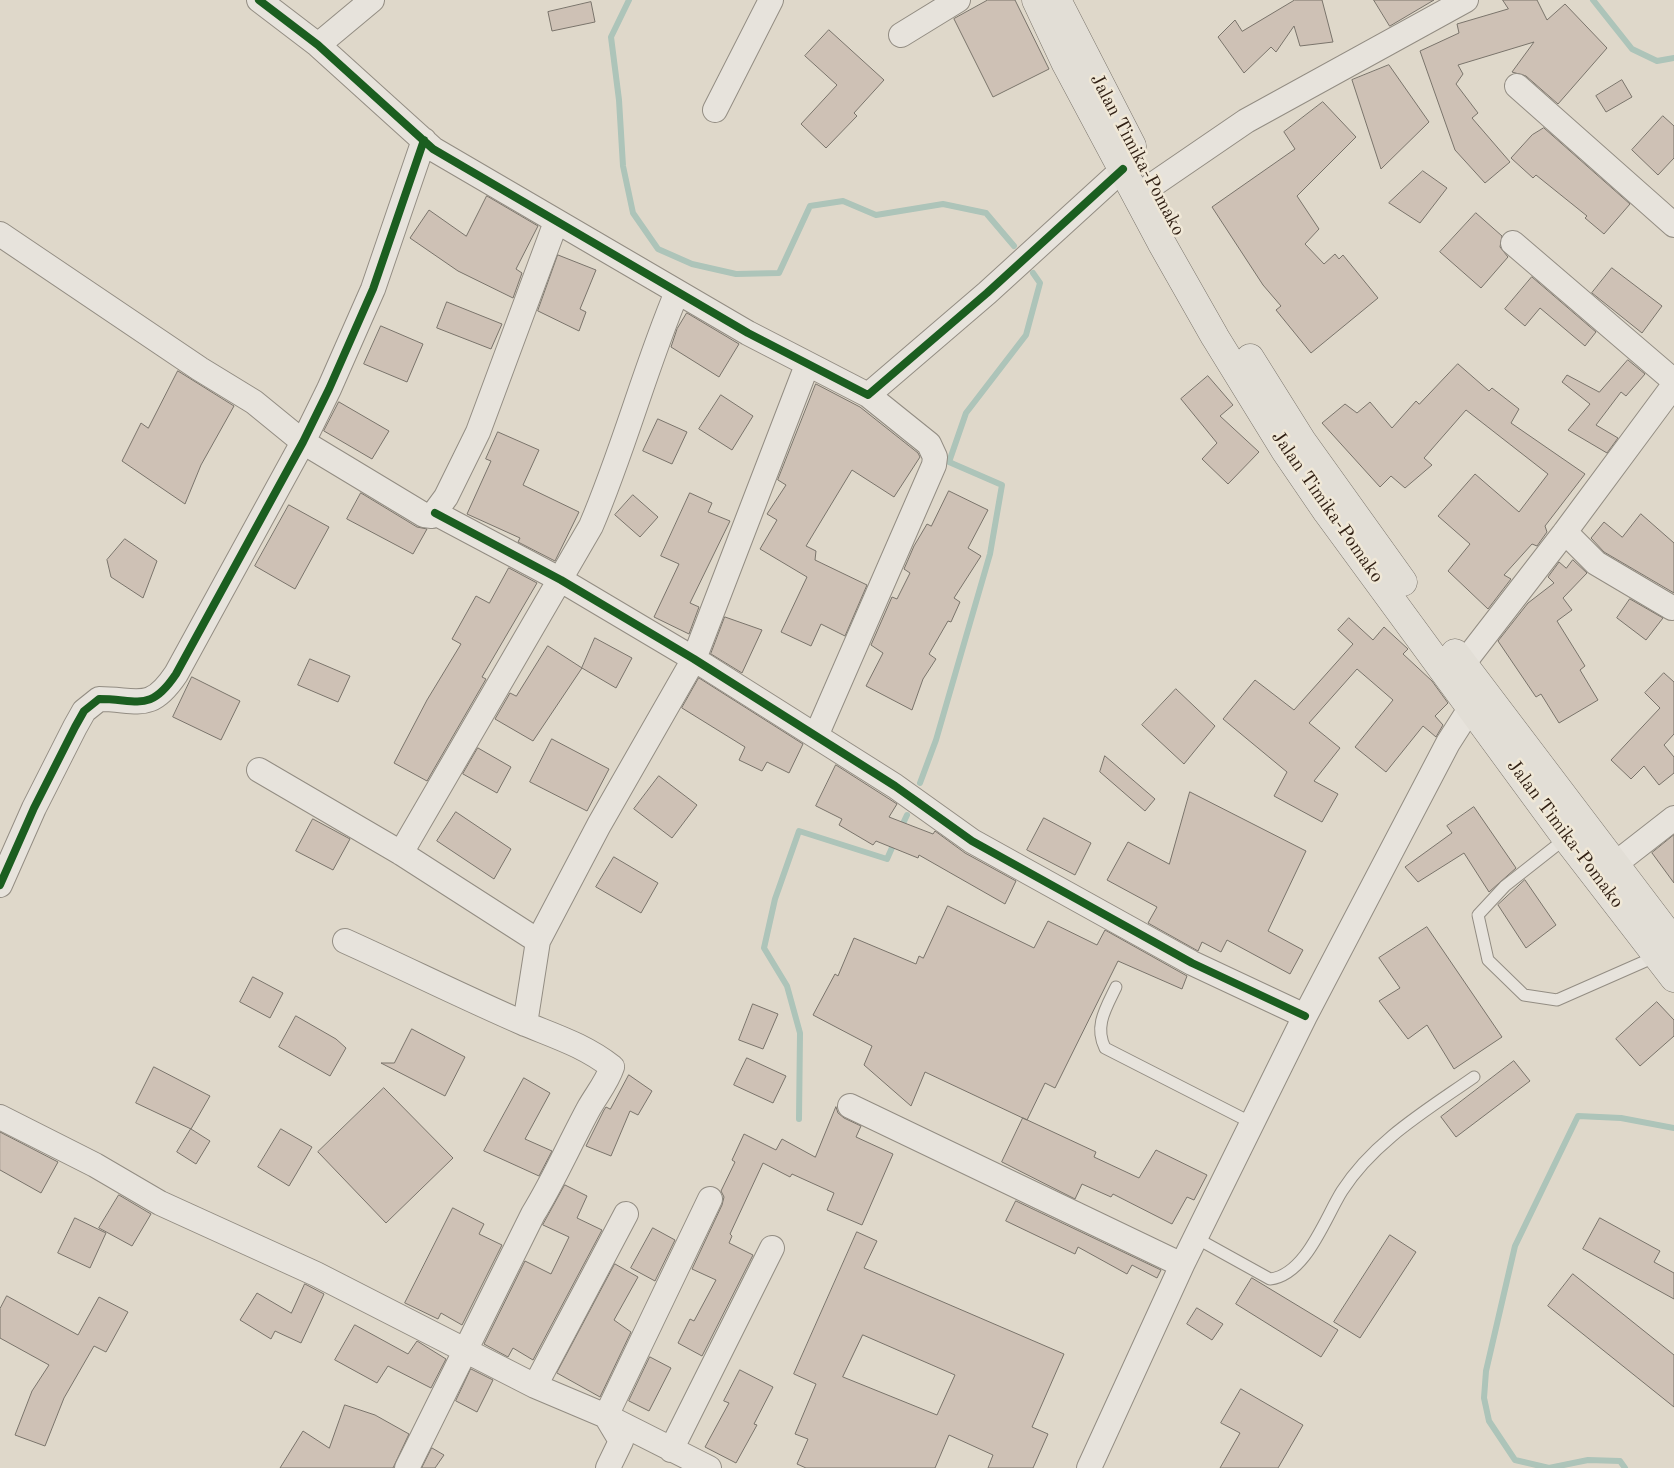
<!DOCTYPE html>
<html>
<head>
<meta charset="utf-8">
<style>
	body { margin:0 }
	canvas { display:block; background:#dfd8ca }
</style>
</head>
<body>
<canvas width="1674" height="1468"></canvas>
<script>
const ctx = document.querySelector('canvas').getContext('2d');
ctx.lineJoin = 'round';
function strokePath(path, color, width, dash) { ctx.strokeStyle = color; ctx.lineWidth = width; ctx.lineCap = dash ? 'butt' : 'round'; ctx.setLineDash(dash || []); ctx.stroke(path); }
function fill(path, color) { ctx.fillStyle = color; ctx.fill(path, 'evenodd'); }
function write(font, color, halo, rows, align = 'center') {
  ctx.font = font + ' "Old Standard TT",serif'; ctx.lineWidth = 5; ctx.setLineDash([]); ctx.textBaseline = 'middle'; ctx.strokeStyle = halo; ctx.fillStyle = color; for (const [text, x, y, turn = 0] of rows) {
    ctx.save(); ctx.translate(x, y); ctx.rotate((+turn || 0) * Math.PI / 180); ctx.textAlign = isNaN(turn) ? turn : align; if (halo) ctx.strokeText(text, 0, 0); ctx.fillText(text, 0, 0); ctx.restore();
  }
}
strokePath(new Path2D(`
	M 629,0 L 611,37 L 619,100 L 623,166 L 633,213 L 658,249 L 692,264 L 736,274 L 779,273 L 810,206 L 843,201 L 876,215 L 943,204 L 986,213 L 1014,246
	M 1593,0 L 1632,49 L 1657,61 L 1674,58
	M 920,783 L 936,740 L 990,554 L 1002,485 L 949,462 L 966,413 L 1026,335 L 1040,283 L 1033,273
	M 900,830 L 907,815
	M 799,1119 L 800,1033 L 787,986 L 764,948 L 775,899 L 799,831 L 887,859 L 895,841
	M 1625,1468 L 1620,1461 L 1588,1460 L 1549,1468 L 1515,1460 L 1489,1421 L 1484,1398 L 1486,1371 L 1515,1246 L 1578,1116 L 1621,1118 L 1674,1128`), '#adc4b9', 6);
const building = new Path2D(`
	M 988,0 L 1015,0 L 1049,69 L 993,97 L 954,19 Z
	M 1295,0 L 1322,0 L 1333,42 L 1300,46 L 1294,26 L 1276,52 L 1271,47 L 1244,73 L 1218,37 L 1235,20 L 1242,31 Z
	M 1374,0 L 1434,0 L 1390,26 Z
	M 1503,0 L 1537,0 L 1547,20 L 1565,4 L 1607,48 L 1558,104 L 1526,76 L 1512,72 L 1534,42 L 1458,65 L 1463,74 L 1456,84 L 1478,113 L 1472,118 L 1510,162 L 1485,183 L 1455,150 L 1420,51 L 1459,33 L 1457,24 L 1508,9 Z
	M 591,2 L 595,22 L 552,31 L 548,12 Z
	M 829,30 L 884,80 L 854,113 L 857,116 L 826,148 L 801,124 L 837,85 L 805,56 Z
	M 1389,65 L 1429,122 L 1381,169 L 1352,80 Z
	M 1622,80 L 1632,97 L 1606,112 L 1596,96 Z
	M 1323,102 L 1356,137 L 1297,196 L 1319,229 L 1305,244 L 1324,264 L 1335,254 L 1339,259 L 1343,255 L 1378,298 L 1311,353 L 1276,310 L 1281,306 L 1263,285 L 1212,207 L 1295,149 L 1284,132 Z
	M 1663,116 L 1674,126 L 1674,158 L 1658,175 L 1632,150 Z
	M 1544,128 L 1630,204 L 1604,234 L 1585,218 L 1587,216 L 1536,175 L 1533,178 L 1511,158 L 1532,135 Z
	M 1423,171 L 1447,188 L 1420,223 L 1389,203 Z
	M 487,196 L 538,226 L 516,269 L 522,273 L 513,298 L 458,271 L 410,238 L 429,210 L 466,236 Z
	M 1476,213 L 1502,236 L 1500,247 L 1508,257 L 1481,288 L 1440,252 Z
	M 558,255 L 596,270 L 580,309 L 586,312 L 579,331 L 538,311 Z
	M 1612,268 L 1662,306 L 1642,333 L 1592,293 Z
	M 1532,277 L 1596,332 L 1585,346 L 1540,308 L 1525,326 L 1505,309 Z
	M 447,302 L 502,324 L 491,349 L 437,328 Z
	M 687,313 L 739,344 L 719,377 L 671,347 L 677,329 Z
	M 381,326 L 423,344 L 407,382 L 364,364 Z
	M 1628,360 L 1645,374 L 1626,396 L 1621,392 L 1596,425 L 1618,438 L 1607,453 L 1568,430 L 1590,404 L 1562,382 L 1567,375 L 1599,392 Z
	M 1458,364 L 1489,391 L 1492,388 L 1519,409 L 1511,423 L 1585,474 L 1545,526 L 1547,532 L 1537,546 L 1532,544 L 1504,575 L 1511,579 L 1488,609 L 1448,571 L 1470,544 L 1438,516 L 1475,474 L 1519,512 L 1548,474 L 1466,410 L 1424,458 L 1432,465 L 1405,488 L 1391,476 L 1380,487 L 1322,423 L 1345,404 L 1357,413 L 1370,402 L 1392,428 L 1416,401 L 1419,404 Z
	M 178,371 L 234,406 L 201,465 L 185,504 L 122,461 L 141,423 L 148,428 Z
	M 1208,376 L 1233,405 L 1220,416 L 1259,452 L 1228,484 L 1202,459 L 1217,443 L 1181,399 Z
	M 816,384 L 860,407 L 918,453 L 920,457 L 894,497 L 852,470 L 806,546 L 816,551 L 815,560 L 867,585 L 845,636 L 821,624 L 811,646 L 781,632 L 807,577 L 760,549 L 777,520 L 767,514 L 786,485 L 778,480 Z
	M 721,395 L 753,416 L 732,450 L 699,429 Z
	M 339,402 L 389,431 L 372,459 L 324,431 Z
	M 658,419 L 687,432 L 672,464 L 643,451 Z
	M 498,432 L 539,450 L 523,485 L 579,512 L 555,561 L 518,542 L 520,538 L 467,514 L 491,461 L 486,459 Z
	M 949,491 L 988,510 L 968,548 L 981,556 L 954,598 L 960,602 L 951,622 L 948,621 L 929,654 L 936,659 L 923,679 L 912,710 L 866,686 L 883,653 L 871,645 L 892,597 L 897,599 L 910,573 L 904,569 L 914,546 L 927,524 L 931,526 Z
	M 361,493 L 417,527 L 427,529 L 413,554 L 347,519 Z
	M 690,493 L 712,503 L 708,512 L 730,521 L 690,603 L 699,607 L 689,634 L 654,617 L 679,564 L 661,556 Z
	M 633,495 L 658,517 L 640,537 L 615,515 Z
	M 289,505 L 329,527 L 295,589 L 255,566 Z
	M 1641,514 L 1674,543 L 1674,593 L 1604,552 L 1591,538 L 1604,522 L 1622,537 Z
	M 125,539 L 157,561 L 143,598 L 111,577 L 107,560 Z
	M 1573,560 L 1587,573 L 1563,598 L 1572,610 L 1557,621 L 1585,666 L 1580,670 L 1598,700 L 1559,723 L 1541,694 L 1536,697 L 1498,641 L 1528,603 L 1554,583 L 1548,577 L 1559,562 L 1566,568 Z
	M 509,568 L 537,583 L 482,677 L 486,679 L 427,781 L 394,763 L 427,700 L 461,644 L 452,639 L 476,596 L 489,603 Z
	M 1630,599 L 1663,618 L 1646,640 L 1617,618 Z
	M 725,617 L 762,630 L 742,673 L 711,654 Z
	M 1349,618 L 1373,640 L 1384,627 L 1408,649 L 1403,654 L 1432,681 L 1448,703 L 1435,716 L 1443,725 L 1436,737 L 1423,726 L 1386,772 L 1355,747 L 1393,700 L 1357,669 L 1309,723 L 1340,748 L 1314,781 L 1338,794 L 1322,822 L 1274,796 L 1287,772 L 1223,719 L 1255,680 L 1294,710 L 1353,644 L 1338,630 Z
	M 595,638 L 632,658 L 616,688 L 582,668 Z
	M 548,646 L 582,668 L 533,741 L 495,719 L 510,693 L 516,696 Z
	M 310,659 L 350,676 L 338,702 L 298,685 Z
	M 1664,673 L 1674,682 L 1674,734 L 1664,745 L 1674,757 L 1674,773 L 1659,785 L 1644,766 L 1631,779 L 1611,760 L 1660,708 L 1645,693 Z
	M 192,677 L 240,701 L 221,740 L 173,717 Z
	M 699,678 L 803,744 L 789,773 L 767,762 L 762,771 L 739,760 L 745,747 L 682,708 Z
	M 1176,689 L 1215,726 L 1184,764 L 1142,725 Z
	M 552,739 L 609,769 L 587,811 L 530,782 Z
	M 478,748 L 511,767 L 497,793 L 463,774 Z
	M 1105,756 L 1155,799 L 1145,811 L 1100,772 Z
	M 836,765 L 897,804 L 889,817 L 933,834 L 935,831 L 965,853 L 1016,881 L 1005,904 L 919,855 L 918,858 L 876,841 L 873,845 L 839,825 L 842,819 L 816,806 Z
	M 659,776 L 697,805 L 672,838 L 634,809 Z
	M 1190,792 L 1306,851 L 1268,931 L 1303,950 L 1290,974 L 1227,940 L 1221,952 L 1202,942 L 1198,951 L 1148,923 L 1157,907 L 1107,880 L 1128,842 L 1169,864 Z
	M 1474,807 L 1516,868 L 1489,892 L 1464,853 L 1418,882 L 1405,867 L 1452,833 L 1447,826 Z
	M 456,812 L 511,849 L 494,879 L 437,841 Z
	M 1044,818 L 1091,843 L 1075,875 L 1027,850 Z
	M 313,819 L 350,839 L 333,870 L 296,851 Z
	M 1674,835 L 1674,883 L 1652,853 Z
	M 614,857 L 658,883 L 641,913 L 596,887 Z
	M 1525,880 L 1556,925 L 1526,948 L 1498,905 Z
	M 948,906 L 1034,948 L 1048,921 L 1097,945 L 1105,930 L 1187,976 L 1182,989 L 1118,961 L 1055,1088 L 1045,1083 L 1027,1120 L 925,1072 L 911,1106 L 864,1065 L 872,1046 L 813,1015 L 835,974 L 838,976 L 854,938 L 916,964 L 919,956 L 923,958 Z
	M 1427,927 L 1502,1037 L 1454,1069 L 1427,1025 L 1408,1039 L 1379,1001 L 1400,988 L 1379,958 Z
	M 253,977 L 283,993 L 270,1018 L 240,1002 Z
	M 1657,1002 L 1674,1020 L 1674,1036 L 1640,1066 L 1616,1039 Z
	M 753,1004 L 778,1014 L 763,1049 L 739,1040 Z
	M 296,1016 L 336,1039 L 346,1048 L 330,1076 L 279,1047 Z
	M 412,1029 L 465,1057 L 445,1096 L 381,1063 L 394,1063 Z
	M 747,1058 L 786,1076 L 773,1103 L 734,1085 Z
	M 1514,1061 L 1530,1081 L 1456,1137 L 1441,1117 Z
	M 154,1067 L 210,1096 L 191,1129 L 136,1103 Z
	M 629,1075 L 652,1091 L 638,1115 L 630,1111 L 611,1156 L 586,1146 L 604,1110 L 606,1107 L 610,1109 Z
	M 524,1078 L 550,1093 L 525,1139 L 552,1151 L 539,1176 L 484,1151 Z
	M 384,1088 L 453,1158 L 386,1223 L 318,1152 Z
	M 836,1107 L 838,1113 L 844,1118 L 861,1126 L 856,1137 L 893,1154 L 862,1225 L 827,1210 L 834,1193 L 792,1174 L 790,1177 L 763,1163 L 730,1234 L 732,1236 L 729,1243 L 753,1255 L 702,1356 L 678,1343 L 690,1319 L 694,1321 L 716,1280 L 692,1269 L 722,1205 L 724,1197 L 721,1191 L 735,1162 L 732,1160 L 744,1134 L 776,1150 L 782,1139 L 815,1157 Z
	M 1023,1118 L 1096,1152 L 1094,1157 L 1139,1178 L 1156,1150 L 1207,1175 L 1194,1200 L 1187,1197 L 1172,1224 L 1113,1194 L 1111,1197 L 1082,1184 L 1075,1199 L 1002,1162 Z
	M 191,1129 L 210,1141 L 196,1164 L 177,1152 Z
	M 281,1129 L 312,1147 L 289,1186 L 258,1167 Z
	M 0,1132 L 58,1162 L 41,1193 L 0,1170 Z
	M 565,1185 L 587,1196 L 577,1218 L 602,1230 L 533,1360 L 513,1348 L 508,1357 L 484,1344 L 525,1261 L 551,1274 L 569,1237 L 543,1225 Z
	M 119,1195 L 151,1214 L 132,1246 L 99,1228 Z
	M 1016,1201 L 1161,1270 L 1157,1278 L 1132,1265 L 1127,1274 L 1078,1247 L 1075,1254 L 1006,1221 Z
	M 453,1208 L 484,1224 L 479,1234 L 502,1245 L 462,1325 L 441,1313 L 438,1319 L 405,1303 Z
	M 75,1218 L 106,1233 L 90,1268 L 58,1253 Z
	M 1600,1218 L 1660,1251 L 1654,1262 L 1674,1273 L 1674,1299 L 1583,1249 Z
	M 653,1228 L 675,1240 L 655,1281 L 631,1268 Z
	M 857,1232 L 877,1241 L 864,1268 L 1064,1354 L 1032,1427 L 1048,1434 L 1033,1468 L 988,1468 L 993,1455 L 949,1435 L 935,1468 L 806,1468 L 797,1464 L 808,1439 L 795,1434 L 816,1384 L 794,1374 ZM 863,1335 L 955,1375 L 937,1415 L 843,1377 Z
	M 1390,1235 L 1416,1252 L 1360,1338 L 1334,1322 Z
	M 615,1264 L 638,1277 L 614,1320 L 631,1332 L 600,1397 L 557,1373 Z
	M 1573,1274 L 1674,1355 L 1674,1407 L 1548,1306 Z
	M 1252,1278 L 1338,1330 L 1321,1357 L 1236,1304 Z
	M 305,1284 L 324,1294 L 301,1343 L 275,1331 L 271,1339 L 240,1320 L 257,1293 L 291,1313 Z
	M 7,1296 L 78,1335 L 99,1297 L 128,1312 L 106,1352 L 94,1346 L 64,1398 L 45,1446 L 15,1435 L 32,1391 L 49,1365 L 0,1338 L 0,1309 Z
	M 1197,1308 L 1223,1324 L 1212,1340 L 1187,1324 Z
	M 355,1325 L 408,1354 L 417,1341 L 446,1359 L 431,1388 L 388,1366 L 377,1383 L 335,1360 Z
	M 650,1357 L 671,1368 L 649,1411 L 629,1401 Z
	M 471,1369 L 493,1380 L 477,1412 L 456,1401 Z
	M 740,1370 L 773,1387 L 754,1424 L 757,1425 L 736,1463 L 705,1447 L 729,1403 L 724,1401 Z
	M 1241,1389 L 1303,1425 L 1278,1468 L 1220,1468 L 1240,1433 L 1221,1423 Z
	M 345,1405 L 375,1415 L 409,1434 L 393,1468 L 280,1468 L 303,1431 L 329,1448 Z
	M 432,1448 L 444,1455 L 435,1468 L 422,1468 Z`);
fill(building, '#cec1b5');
strokePath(building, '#7a746b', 1);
const lane = new Path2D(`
	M 1566,838 L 1505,886 L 1478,915 L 1488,960 L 1524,995 L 1557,1000 L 1657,956
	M 1116,987 C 1106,1008 1094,1026 1105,1048 L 1252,1123
	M 1196,1238 L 1270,1279 C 1306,1275 1325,1218 1342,1191 C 1374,1141 1427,1110 1474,1077`);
const street = new Path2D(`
	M 259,0 L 318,45 L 433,149 L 748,333 L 868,395 L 987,293 L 1123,169
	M 901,35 L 958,0
	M 318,45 L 372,0
	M 1517,86 L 1674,225
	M 715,110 L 771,0
	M 1151,186 L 1246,121 L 1466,0
	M 0,234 L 200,369 L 254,402 L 303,442 L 424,515 L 432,516 L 446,497 L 478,432 L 556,222
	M 1513,243 L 1674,381
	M 435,513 L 561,580 L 694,659 L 895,786 L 972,841 L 1192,963 L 1305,1016
	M 1565,532 L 1596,563 L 1672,608
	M 1463,664 L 1565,532 L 1674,385
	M 816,736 L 934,465 L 935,457 L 929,444 L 868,395
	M 259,770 L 401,853 L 538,941
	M 401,853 L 591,526 C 624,449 645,368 677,292
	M 1615,864 L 1674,818
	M 0,885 L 34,808 L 75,727 L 84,711 L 99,699 C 138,699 150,713 176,674 L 303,442 L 329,389 L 373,289 L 424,140
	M 345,941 C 405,968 463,997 523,1023 C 554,1036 584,1045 612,1067 C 607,1082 597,1094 589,1108 C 570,1143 554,1180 533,1214 L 407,1468
	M 525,1024 L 538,941 L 599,825 L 694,659 L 807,365
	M 850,1106 L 1182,1265
	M 0,1117 L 95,1165 L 160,1203 L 316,1274 L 535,1386 L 606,1416 L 709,1468
	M 535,1386 L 626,1214
	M 671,1450 L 772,1248
	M 608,1468 L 621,1441 L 606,1416 L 710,1199
	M 1089,1468 L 1182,1265 L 1305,1016 L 1448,743 L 1471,707`);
const highway = new Path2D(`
	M 1036,0 L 1066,64 L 1161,242 L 1215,337 L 1284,449 L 1327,512 L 1566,838 L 1674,978
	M 1057,0 L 1132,146
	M 1250,358 L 1302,441 L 1403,582
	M 1455,653 L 1674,942`);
strokePath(lane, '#938d83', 13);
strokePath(street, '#938d83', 26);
strokePath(highway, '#7a746b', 29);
strokePath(lane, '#e7e3dc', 11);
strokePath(street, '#e7e3dc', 24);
strokePath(highway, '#e2ded6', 28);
strokePath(new Path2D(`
	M 259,0 L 318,45 L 433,149 L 748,333 L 868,395 L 987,293 L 1123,169
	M 435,513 L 561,580 L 694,659 L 895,786 L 972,841 L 1192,963 L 1305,1016
	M 0,885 L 34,808 L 75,727 L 84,711 L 99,699 C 138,699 150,713 176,674 L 303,442 L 329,389 L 373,289 L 424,140`), '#1b5e20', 8);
write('19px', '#312014', '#f0e8d7', [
	["Jalan Timika-Pomako",1137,155,62],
	["Jalan Timika-Pomako",1327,507,55],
	["Jalan Timika-Pomako",1565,834,53]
]);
</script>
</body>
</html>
